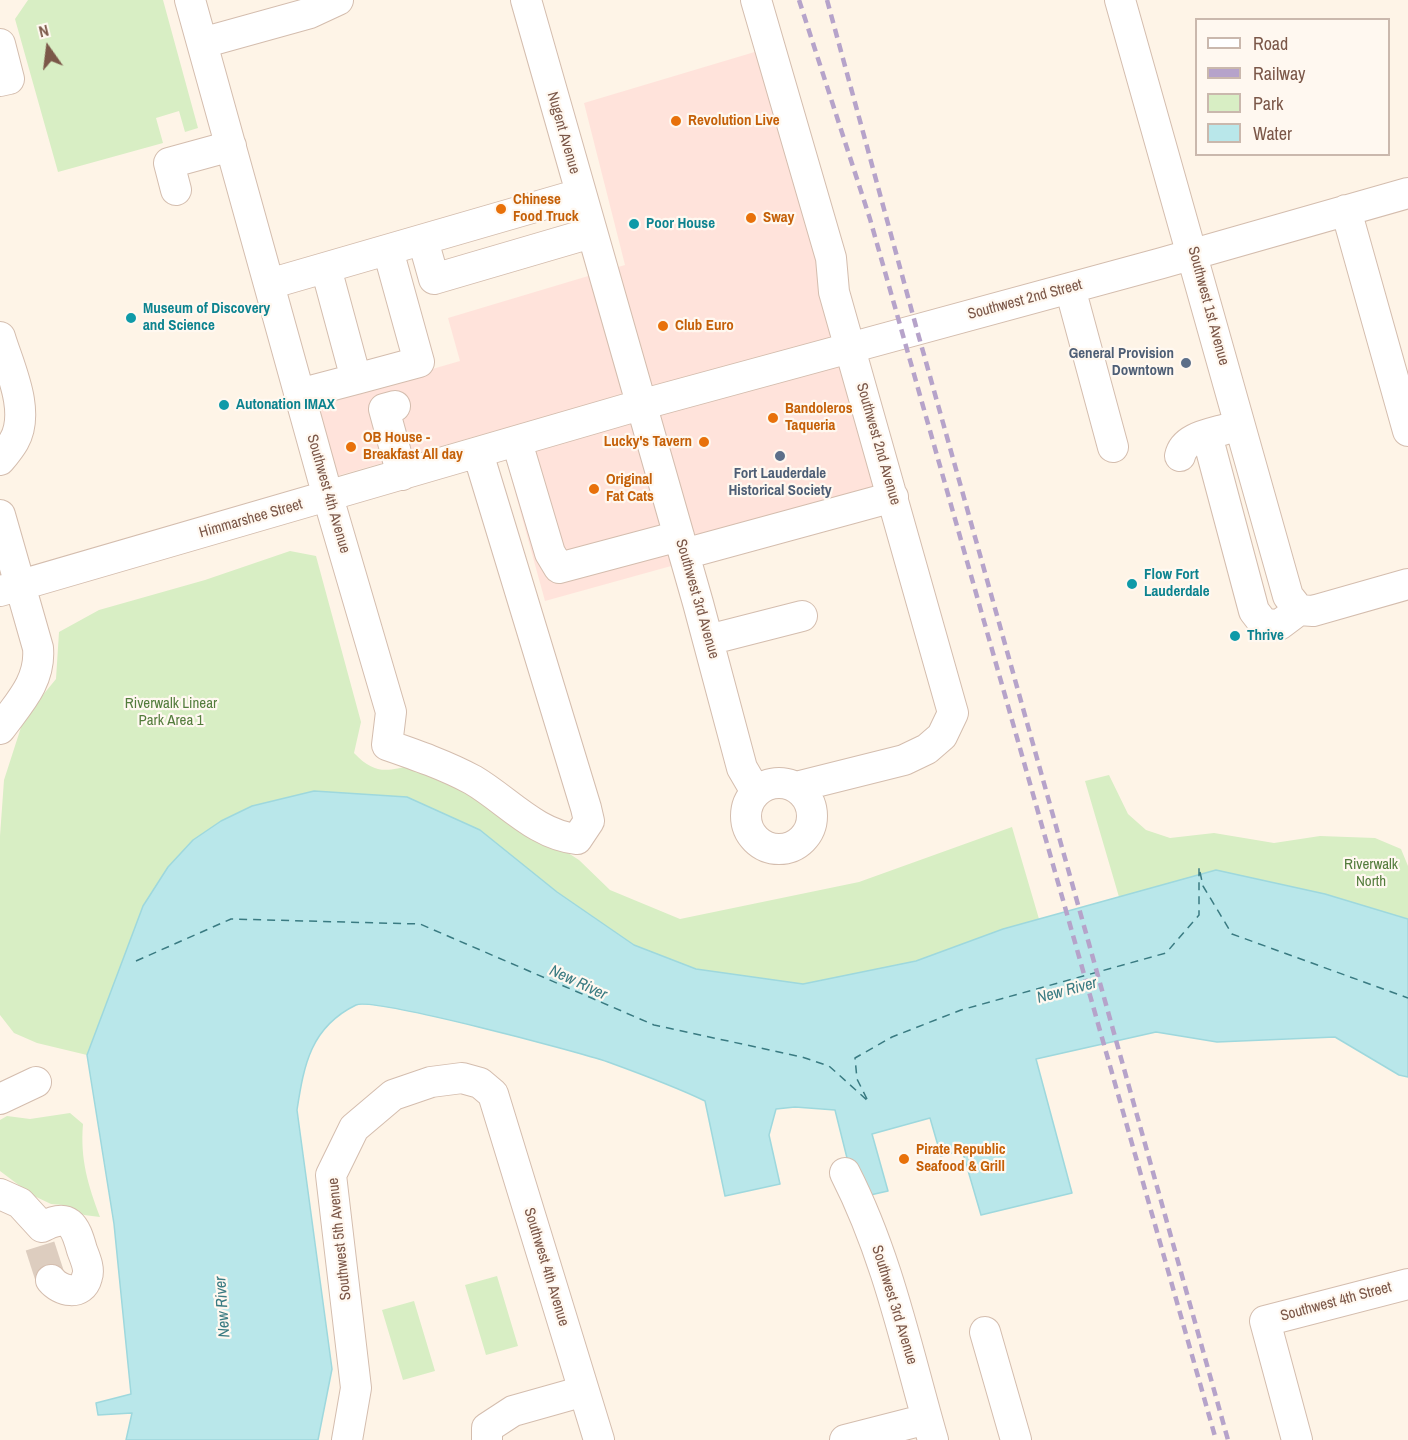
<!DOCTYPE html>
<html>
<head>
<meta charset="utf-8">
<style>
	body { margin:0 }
	#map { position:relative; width:1408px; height:1440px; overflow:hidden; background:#fef4e7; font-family:"Archivo Narrow",sans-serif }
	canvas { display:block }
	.legend { position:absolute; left:1195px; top:18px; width:195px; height:138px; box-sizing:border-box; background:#fff8f0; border:2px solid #cab8ad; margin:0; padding:8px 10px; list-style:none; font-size:18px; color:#7b5748 }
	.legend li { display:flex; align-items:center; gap:12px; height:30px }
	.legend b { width:30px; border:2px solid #cab8ad }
	.north { position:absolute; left:18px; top:18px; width:60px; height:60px; -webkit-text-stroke:4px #fff8f0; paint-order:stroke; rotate:346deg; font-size:16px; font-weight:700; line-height:24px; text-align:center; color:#7b5748 }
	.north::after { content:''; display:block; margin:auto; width:21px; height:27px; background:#7b5748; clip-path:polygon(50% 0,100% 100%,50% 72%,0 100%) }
</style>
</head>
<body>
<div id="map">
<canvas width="1408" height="1440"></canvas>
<ul class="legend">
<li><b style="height:8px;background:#fff"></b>Road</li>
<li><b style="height:8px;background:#b6a3ca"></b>Railway</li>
<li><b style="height:16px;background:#d8eec4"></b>Park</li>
<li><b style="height:16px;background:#b9e7ea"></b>Water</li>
</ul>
<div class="north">N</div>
</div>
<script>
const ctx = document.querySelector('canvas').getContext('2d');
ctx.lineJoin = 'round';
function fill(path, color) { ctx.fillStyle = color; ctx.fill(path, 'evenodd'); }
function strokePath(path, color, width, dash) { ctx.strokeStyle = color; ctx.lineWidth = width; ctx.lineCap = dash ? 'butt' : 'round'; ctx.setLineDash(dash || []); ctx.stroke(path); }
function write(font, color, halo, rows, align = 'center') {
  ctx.font = font + ' "Archivo Narrow",sans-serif'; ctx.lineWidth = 4.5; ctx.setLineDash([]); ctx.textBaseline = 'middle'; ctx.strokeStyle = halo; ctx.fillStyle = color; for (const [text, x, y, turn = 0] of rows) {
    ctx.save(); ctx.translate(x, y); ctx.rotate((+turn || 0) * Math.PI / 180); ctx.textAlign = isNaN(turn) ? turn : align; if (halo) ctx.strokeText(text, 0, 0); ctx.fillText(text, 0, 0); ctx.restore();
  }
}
fill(new Path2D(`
	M 758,51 L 891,505 L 545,601 L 498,430 L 337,476 L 315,403 L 460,361 L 448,318 L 625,265 L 584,103 Z`), '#ffe3db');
fill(new Path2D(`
	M 28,0 L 163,0 L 198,128 L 185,132 L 179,111 L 156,118 L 163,143 L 58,172 L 15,19 Z
	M 290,551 L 316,556 L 361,722 L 354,753 C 374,774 386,772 412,765 L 511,816 L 579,860 L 610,890 L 680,919 L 859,882 L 1012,827 L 1039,919 L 1003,929 L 916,961 L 803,984 L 696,969 L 634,945 L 557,892 L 480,830 L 407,797 L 314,791 L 168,867 L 143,906 L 87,1055 L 37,1043 L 14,1033 L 0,1015 L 0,836 L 4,780 L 24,718 L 56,679 L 59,632 L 99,610 L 205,580 Z
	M 1109,775 L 1128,814 L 1146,830 L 1170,838 L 1214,833 L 1274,843 L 1320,836 L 1375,838 L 1401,849 L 1408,866 L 1408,919 L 1325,894 L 1216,870 L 1119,897 L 1085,781 Z
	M 70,1113 L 83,1124 C 80,1159 88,1185 100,1217 L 84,1215 L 63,1205 L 51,1204 L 32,1195 L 0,1171 L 0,1120 L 7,1116 L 30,1119 Z
	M 497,1276 L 518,1346 L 486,1355 L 465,1285 Z
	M 414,1301 L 435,1371 L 403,1380 L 382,1310 Z`), '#d8eec4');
const water = new Path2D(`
	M 314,791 L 407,797 L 480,830 L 557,892 L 634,945 L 696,969 L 803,984 L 916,961 L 1003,929 L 1216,870 L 1325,894 L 1408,919 L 1408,1077 L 1399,1075 L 1335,1037 L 1217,1042 L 1156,1032 L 1036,1059 L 1072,1193 L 981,1215 L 962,1150 L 941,1156 L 930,1118 L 872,1134 L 888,1191 L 857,1198 L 835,1110 L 795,1107 L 776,1109 L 769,1135 L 780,1184 L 725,1196 L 705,1101 C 674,1086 641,1074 608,1062 C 579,1052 373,997 356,1005 C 311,1027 304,1064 297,1110 L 332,1369 L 318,1440 L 126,1440 L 132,1413 L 98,1415 L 96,1403 L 131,1394 L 114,1224 L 87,1055 L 143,906 L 168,867 L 193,840 L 221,821 L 252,806 Z`);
fill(water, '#b9e7ea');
strokePath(water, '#9ed8dd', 1.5);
strokePath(new Path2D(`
	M 1200,872 L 1203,886 L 1232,934 L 1408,998
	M 136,961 L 231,919 L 420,924 L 654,1025 L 802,1057 L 829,1066 L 868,1101
	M 867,1099 L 857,1079 L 855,1058 L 892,1037 L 961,1010 L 1166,953 L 1199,915 L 1199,868`), '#3a7b82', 1.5, [8, 6]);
strokePath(new Path2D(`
	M 40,1246 L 51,1280`), '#ddcdbf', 30, [30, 15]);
const minor = new Path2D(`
	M 190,0 L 328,497 L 391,712 L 387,745 C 416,755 445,765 473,780 C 507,800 536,835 577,839 L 589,821 L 586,808 L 478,453
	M 526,0 L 698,603 L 742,768 L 756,792
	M 756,0 L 831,258 L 834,292 L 953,713 L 942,736 L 927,749 L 904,760 L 796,787
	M 1120,0 L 1288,596 L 1299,610
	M 202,43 L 310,13 L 338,0
	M 0,44 L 9,79 L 0,81
	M 176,190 L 169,163 L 231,146
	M 1346,210 L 1408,431
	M 423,240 L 434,279 L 591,233
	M 326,268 L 356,379 L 419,362 L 388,250
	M 269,284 L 580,194
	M 1070,288 L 1113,447
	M 0,337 C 9,367 31,411 14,441 C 10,448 5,454 0,460
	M 299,394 L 356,379
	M 395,406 L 384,409 L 402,475
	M 1207,435 L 1254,611 L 1264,624 L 1279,625 L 1299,610
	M 517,442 L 550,553 L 559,568 L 679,536
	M 1180,456 C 1184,437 1210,434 1226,429
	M 0,515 L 38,648 C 41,681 19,703 0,729
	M 684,554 L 893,497
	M 0,591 L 640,405 L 1162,263 L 1408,193
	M 1299,610 L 1313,611 L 1408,584
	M 708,640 L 802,616
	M746 816a33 33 0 1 1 66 0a33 33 0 1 1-66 0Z
	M 0,1099 L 36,1082
	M 845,1173 C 888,1257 907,1350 933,1440
	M 0,1194 L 20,1203 L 42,1227 C 69,1212 75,1225 82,1250 C 85,1258 90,1269 87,1277 C 82,1297 60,1291 51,1280
	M 985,1332 L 1016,1440
	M 347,1440 L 356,1388 L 331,1175 L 354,1128 L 393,1095 L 431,1082 L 462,1078 L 480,1083 L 493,1094 L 599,1440
	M 487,1440 L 487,1428 L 513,1411 L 584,1391
	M 845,1440 L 927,1419
	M 1297,1440 L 1265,1321 L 1408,1284`);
strokePath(minor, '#d4bdae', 32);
strokePath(minor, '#fff', 30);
strokePath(new Path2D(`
	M 799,0 L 870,219 L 1216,1440
	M 827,0 L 917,330 L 1228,1440`), '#b6a3ca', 4.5, [9, 6]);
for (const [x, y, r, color] of [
	[676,121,6,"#e8710a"],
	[501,209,6,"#e8710a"],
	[751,218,6,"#e8710a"],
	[634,224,6,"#0f9aa8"],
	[131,318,6,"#0f9aa8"],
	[663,326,6,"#e8710a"],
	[1186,363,6,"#5c6f8a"],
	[224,405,6,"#0f9aa8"],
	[773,418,6,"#e8710a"],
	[704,442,6,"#e8710a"],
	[351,447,6,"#e8710a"],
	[780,456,6,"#5c6f8a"],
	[594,489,6,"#e8710a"],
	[1132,584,6,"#0f9aa8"],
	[1235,636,6,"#0f9aa8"],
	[904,1159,6,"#e8710a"]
]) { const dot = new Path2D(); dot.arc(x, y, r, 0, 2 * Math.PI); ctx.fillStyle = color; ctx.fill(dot); strokePath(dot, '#fff8f0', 2); }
write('bold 15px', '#c56008', '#fff8f0', [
	["Revolution Live",688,121],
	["Chinese",513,200],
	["Food Truck",513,217],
	["Sway",763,218],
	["Club Euro",675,326],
	["Bandoleros",785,409],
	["Taqueria",785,426],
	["OB House -",363,438],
	["Breakfast All day",363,455],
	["Lucky's Tavern",692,442,"right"],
	["Original",606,480],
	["Fat Cats",606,497],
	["Pirate Republic",916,1150],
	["Seafood & Grill",916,1167]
], 'left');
write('15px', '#7b5748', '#fff8f0', [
	["Nugent Avenue",563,133,74],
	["Southwest 2nd Street",1025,300,-15],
	["Southwest 1st Avenue",1208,306,75],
	["Southwest 2nd Avenue",878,444,74],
	["Southwest 4th Avenue",328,494,74],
	["Himmarshee Street",251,519,-16],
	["Southwest 3rd Avenue",697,599,74],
	["Southwest 5th Avenue",340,1239,-96],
	["Southwest 4th Avenue",546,1267,73],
	["Southwest 4th Street",1336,1302,-15],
	["Southwest 3rd Avenue",894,1305,73]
]);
write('bold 15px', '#0d838f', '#fff8f0', [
	["Poor House",646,224],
	["Museum of Discovery",143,309],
	["and Science",143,326],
	["Autonation IMAX",236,405],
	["Flow Fort",1144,575],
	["Lauderdale",1144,592],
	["Thrive",1247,636]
], 'left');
write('bold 15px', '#4e5e75', '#fff8f0', [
	["General Provision",1174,354],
	["Downtown",1174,371],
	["Fort Lauderdale",780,474,"center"],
	["Historical Society",780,491,"center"]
], 'right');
write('15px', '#537c3c', '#fff8f0', [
	["Riverwalk Linear",171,704],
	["Park Area 1",171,721],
	["Riverwalk",1371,865],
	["North",1371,882]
]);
write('italic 16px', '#3a7b82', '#fff8f0', [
	["New River",578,983,25],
	["New River",1067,991,-15],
	["New River",223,1307,-94]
]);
</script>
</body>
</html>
